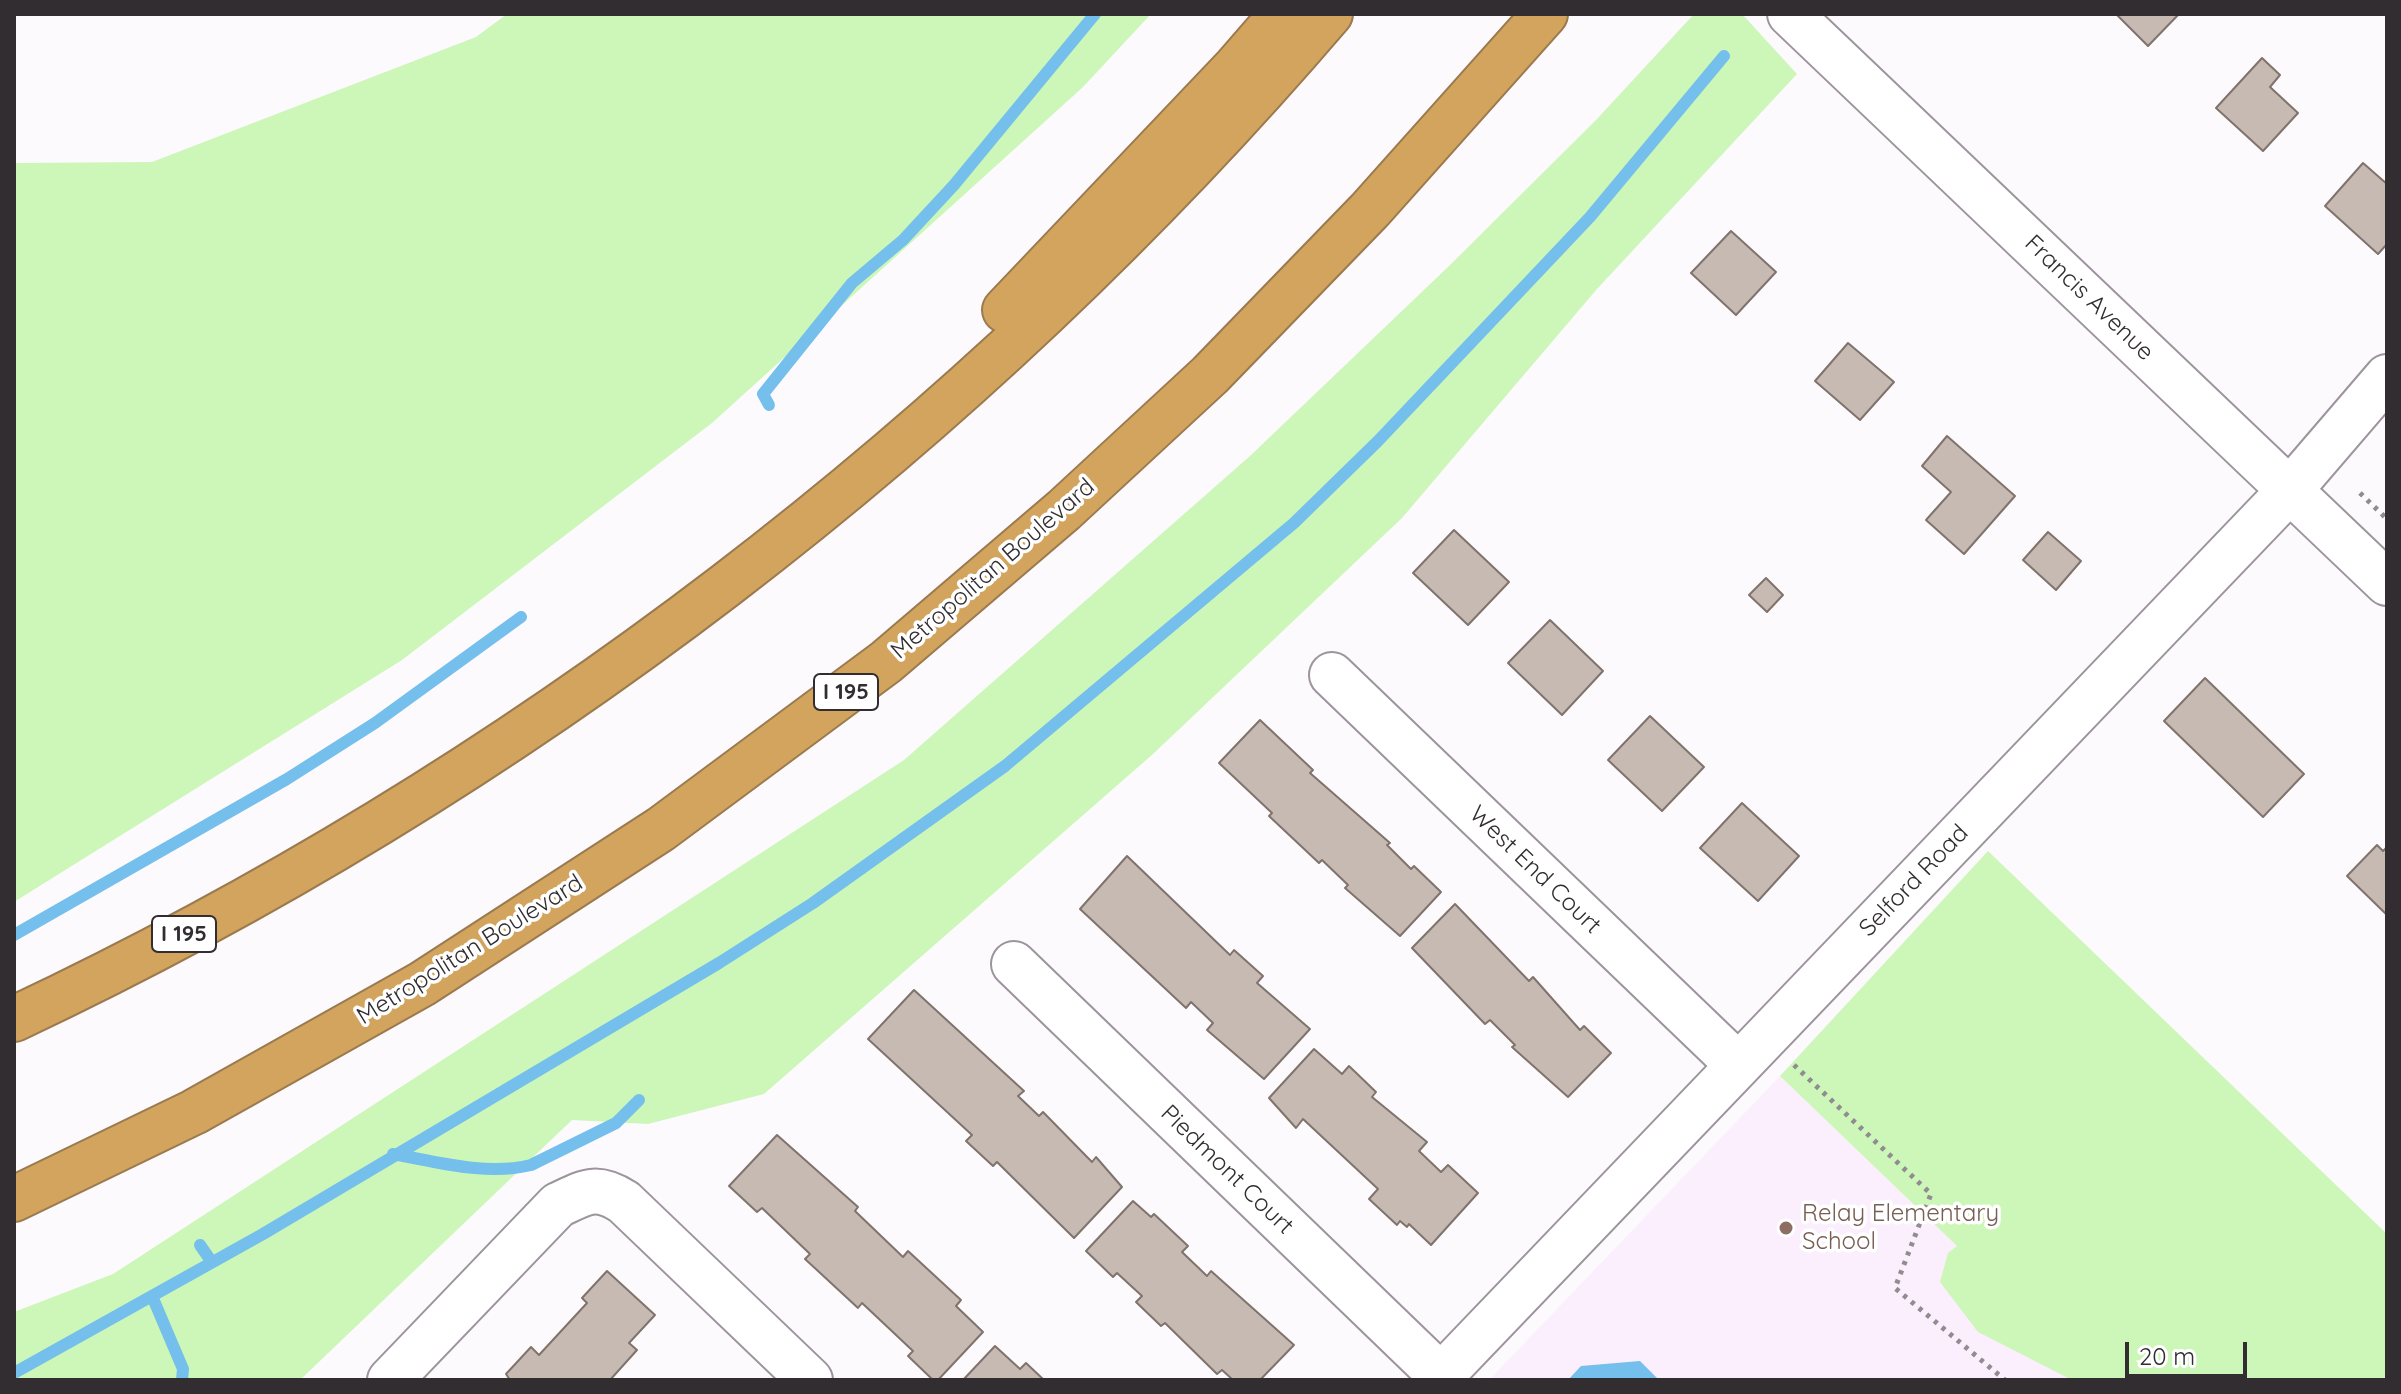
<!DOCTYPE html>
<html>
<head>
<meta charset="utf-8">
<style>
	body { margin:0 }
	#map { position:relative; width:2401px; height:1394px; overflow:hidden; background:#fdfafe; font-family:Quicksand,sans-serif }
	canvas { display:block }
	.frame { position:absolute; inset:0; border:16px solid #312d31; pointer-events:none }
	.scale { position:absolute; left:2125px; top:1342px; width:122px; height:36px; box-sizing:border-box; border:4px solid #312d31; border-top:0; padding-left:10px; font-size:24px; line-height:28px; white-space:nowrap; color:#312d31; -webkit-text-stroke:6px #fff; paint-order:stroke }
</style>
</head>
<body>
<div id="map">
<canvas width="2401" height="1394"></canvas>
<div class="frame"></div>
<div class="scale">20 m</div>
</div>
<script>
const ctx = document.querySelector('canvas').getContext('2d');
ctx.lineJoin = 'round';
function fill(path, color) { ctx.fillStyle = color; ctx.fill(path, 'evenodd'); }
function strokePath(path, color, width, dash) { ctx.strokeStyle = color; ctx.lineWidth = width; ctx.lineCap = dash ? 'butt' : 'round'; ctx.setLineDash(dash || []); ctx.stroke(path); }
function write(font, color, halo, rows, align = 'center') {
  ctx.font = font + ' Quicksand,sans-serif'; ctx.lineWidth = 7; ctx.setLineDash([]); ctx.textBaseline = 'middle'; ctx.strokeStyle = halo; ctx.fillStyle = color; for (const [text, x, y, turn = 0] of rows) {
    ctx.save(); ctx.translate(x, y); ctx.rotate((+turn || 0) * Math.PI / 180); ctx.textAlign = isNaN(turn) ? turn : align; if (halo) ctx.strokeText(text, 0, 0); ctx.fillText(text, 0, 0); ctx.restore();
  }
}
fill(new Path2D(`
	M 1780,1076 L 2097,1380 L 1489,1380 Z`), '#fbeffd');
fill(new Path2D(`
	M 507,14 L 1151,14 L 1083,87 L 712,423 L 402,660 L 14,902 L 14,163 L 152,162 L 476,37 Z
	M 1694,14 L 1742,14 L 1797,74 L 1597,289 L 1402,518 L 1153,754 L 764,1094 L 648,1124 L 572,1120 L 300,1380 L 14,1380 L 14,1312 L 113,1274 L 904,760 L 1250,456 L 1449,266 L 1596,120 Z
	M 1988,851 L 2387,1234 L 2387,1380 L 2072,1380 L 1978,1332 L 1940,1282 L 1948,1253 L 1957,1246 L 1780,1076 Z`), '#cdf6b9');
fill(new Path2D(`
	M 1640,1361 L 1659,1380 L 1568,1380 L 1581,1366 Z`), '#74bfec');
strokePath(new Path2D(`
	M 769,405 L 763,394 L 852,283 L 903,240 L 954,185 L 1095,14
	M 14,935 L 287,779 L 375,723 L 521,617
	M 393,1154 C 438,1162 486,1176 531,1165 L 616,1123 L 639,1100
	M 200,1245 L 211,1261
	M 152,1296 L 183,1369 L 182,1380
	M 14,1373 L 263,1234 L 719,963 L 813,903 L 1005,766 L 1294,523 L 1378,441 L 1590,217 L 1724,56`), '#74bfec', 12);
const building = new Path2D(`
	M 2116,14 L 2179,14 L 2148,46 Z
	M 2262,58 L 2280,75 L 2270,87 L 2298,113 L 2263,151 L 2216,108 Z
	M 2363,163 L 2387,184 L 2387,244 L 2378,254 L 2325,206 Z
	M 1731,231 L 1776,272 L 1736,315 L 1691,273 Z
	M 1848,343 L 1894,382 L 1860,420 L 1815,381 Z
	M 1947,436 L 2015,496 L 1964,554 L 1926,520 L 1951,492 L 1922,466 Z
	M 1454,530 L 1509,582 L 1468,625 L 1413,573 Z
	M 2048,532 L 2081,561 L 2056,590 L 2023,560 Z
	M 1766,578 L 1783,595 L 1767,612 L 1749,595 Z
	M 1550,620 L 1603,671 L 1562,715 L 1508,663 Z
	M 2205,678 L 2304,774 L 2263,817 L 2164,721 Z
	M 1650,716 L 1704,767 L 1662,811 L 1608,760 Z
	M 1260,720 L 1313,770 L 1310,773 L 1390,843 L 1387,845 L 1411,869 L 1414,866 L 1441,892 L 1400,936 L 1345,888 L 1348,885 L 1322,860 L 1319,863 L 1269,816 L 1272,813 L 1219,763 Z
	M 1742,803 L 1799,856 L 1758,901 L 1700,848 Z
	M 2377,845 L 2383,851 L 2387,847 L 2387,915 L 2347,876 Z
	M 1127,856 L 1230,955 L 1234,950 L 1263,976 L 1257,983 L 1310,1029 L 1264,1079 L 1207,1030 L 1213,1023 L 1191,1002 L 1186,1008 L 1080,909 Z
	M 1455,904 L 1529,981 L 1533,977 L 1580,1030 L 1584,1026 L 1611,1053 L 1568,1097 L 1512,1047 L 1515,1045 L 1490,1020 L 1485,1024 L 1412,948 Z
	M 914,990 L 1024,1091 L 1018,1096 L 1039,1116 L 1043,1112 L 1092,1162 L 1096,1157 L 1122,1187 L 1074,1238 L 997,1162 L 993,1166 L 966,1141 L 972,1135 L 868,1039 Z
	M 1314,1049 L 1342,1074 L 1349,1066 L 1376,1092 L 1372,1097 L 1427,1142 L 1419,1151 L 1441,1172 L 1448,1165 L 1478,1193 L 1431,1245 L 1409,1224 L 1407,1227 L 1400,1221 L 1397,1225 L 1369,1199 L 1378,1189 L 1303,1119 L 1296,1128 L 1269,1098 Z
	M 777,1135 L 858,1207 L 855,1211 L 903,1257 L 908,1251 L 961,1300 L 956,1306 L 983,1332 L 938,1380 L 933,1380 L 908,1356 L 913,1351 L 862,1303 L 858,1308 L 805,1259 L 810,1254 L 762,1208 L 757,1212 L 729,1186 Z
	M 1133,1201 L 1151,1217 L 1154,1214 L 1188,1246 L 1182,1252 L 1207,1276 L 1211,1271 L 1294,1345 L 1260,1380 L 1233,1380 L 1222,1370 L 1217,1374 L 1165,1323 L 1161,1326 L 1136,1302 L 1142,1296 L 1117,1273 L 1113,1277 L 1086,1251 Z
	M 607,1271 L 655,1315 L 629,1343 L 637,1350 L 610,1380 L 510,1380 L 506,1374 L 531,1347 L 539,1355 L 587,1303 L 582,1298 Z
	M 995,1346 L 1020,1369 L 1026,1363 L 1044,1380 L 963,1380 Z`);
fill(building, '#c6bab2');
strokePath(building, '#7f736c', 2);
const minor = new Path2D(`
	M 1332,675 L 1738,1065
	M 1014,964 L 1441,1376
	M 390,1380 L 558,1205 C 586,1192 596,1184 624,1202 L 810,1380`);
const tertiary = new Path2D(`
	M 1790,14 L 2387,583
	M 1437,1380 L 2290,490 L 2387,377`);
const motorway = new Path2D(`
	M 1005,310 L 1236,67 L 1282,14
	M 14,1019 C 515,783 970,435 1330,14
	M 14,1199 L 194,1112 L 422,984 L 661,829 L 886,662 L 1064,510 L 1210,375 L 1370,210 L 1545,14`);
strokePath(minor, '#9d949e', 48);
strokePath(tertiary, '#9d949e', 48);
strokePath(motorway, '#9a7a4e', 48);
strokePath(new Path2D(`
	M 2360,493 L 2387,519
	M 1794,1065 L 1931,1194 L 1895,1288 L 2005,1380`), '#908c90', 5, [4, 6]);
strokePath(minor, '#fff', 44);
strokePath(tertiary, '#fff', 44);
strokePath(motorway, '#d2a45e', 44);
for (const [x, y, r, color] of [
	[1786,1228,8,"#8d6e63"]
]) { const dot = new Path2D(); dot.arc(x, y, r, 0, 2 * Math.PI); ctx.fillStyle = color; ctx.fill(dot); strokePath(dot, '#fff', 3); }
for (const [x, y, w] of [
	[846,692,64],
	[184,934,64]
]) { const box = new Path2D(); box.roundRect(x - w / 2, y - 18, w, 36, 6); ctx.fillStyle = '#fff'; ctx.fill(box); strokePath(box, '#312d31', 2); }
write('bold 22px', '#312d31', null, [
	["I 195",846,692],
	["I 195",184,934]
]);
write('24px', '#312d31', '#fff', [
	["Francis Avenue",2089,298,44],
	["Metropolitan Boulevard",993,569,-41],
	["West End Court",1535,870,44],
	["Selford Road",1914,881,-46],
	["Metropolitan Boulevard",470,950,-32],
	["Piedmont Court",1227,1170,44]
]);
write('24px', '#785e54', '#fff', [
	["Relay Elementary",1802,1214],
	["School",1802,1242]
], 'left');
</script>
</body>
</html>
